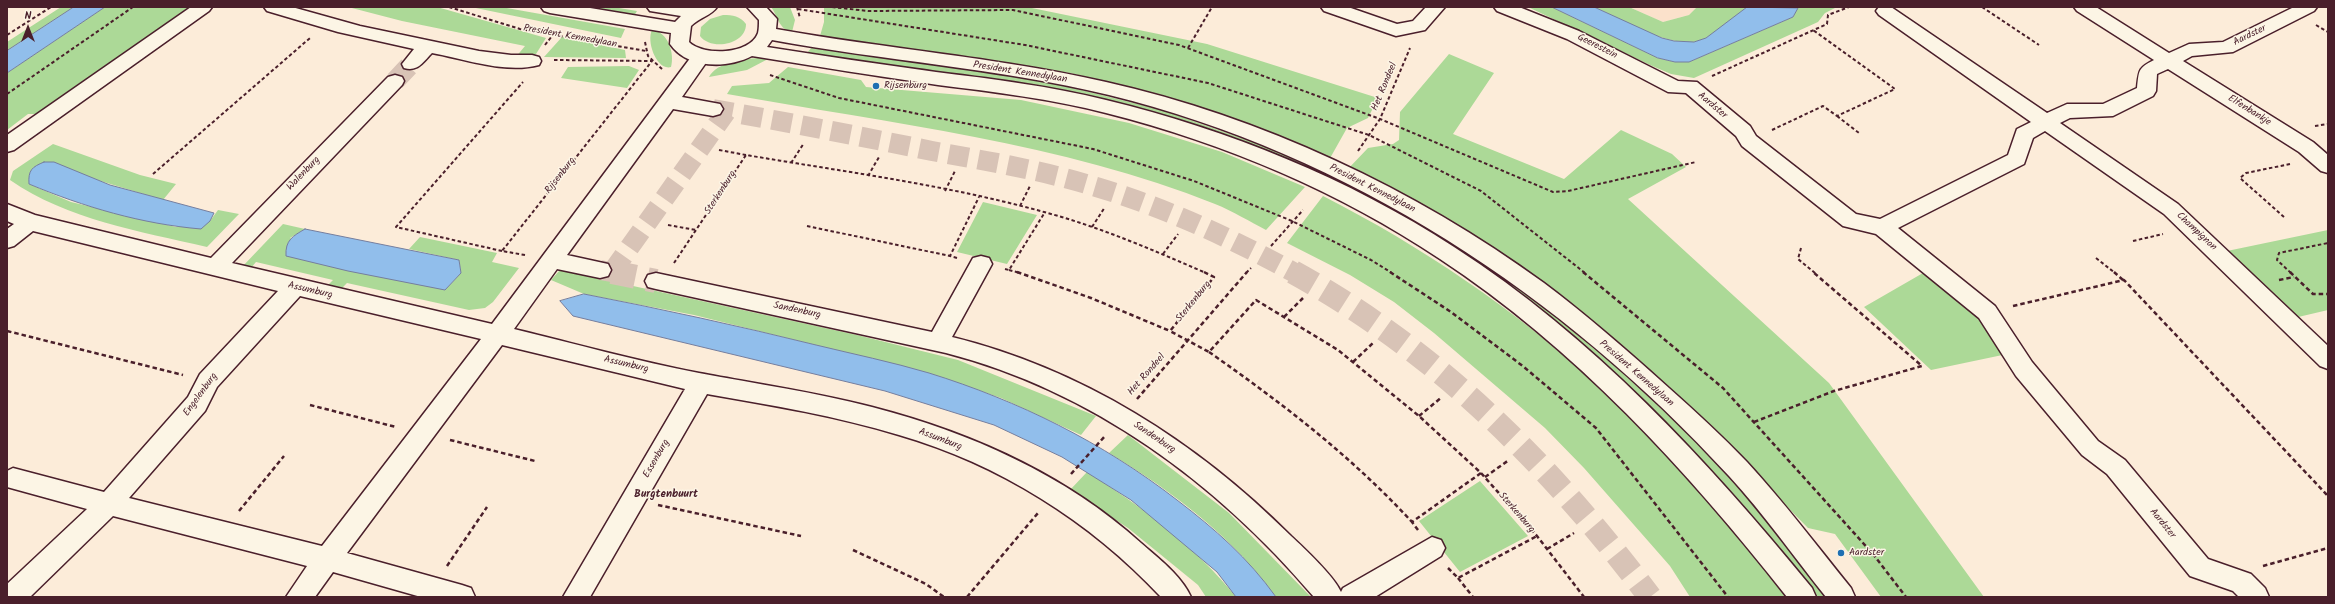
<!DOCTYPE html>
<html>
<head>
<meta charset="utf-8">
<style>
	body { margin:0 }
	#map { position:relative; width:2335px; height:604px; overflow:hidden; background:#fcecd9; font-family:Kalam,sans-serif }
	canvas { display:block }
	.frame { position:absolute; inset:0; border:8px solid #4a1f2b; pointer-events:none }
	.north { position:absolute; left:8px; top:8px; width:40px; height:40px; -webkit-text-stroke:3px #fcf5e5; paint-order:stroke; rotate:0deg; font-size:11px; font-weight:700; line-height:16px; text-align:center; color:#4a1f2b }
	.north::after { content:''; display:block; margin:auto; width:14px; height:18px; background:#4a1f2b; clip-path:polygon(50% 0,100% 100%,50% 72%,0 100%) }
</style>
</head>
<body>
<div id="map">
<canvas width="2335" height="604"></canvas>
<div class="frame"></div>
<div class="north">N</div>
</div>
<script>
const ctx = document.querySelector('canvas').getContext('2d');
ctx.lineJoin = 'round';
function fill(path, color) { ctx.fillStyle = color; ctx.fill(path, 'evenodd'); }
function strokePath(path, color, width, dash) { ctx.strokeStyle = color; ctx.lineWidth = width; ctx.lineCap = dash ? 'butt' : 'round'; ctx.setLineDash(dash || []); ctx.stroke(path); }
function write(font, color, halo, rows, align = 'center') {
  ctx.font = font + ' Kalam,sans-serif'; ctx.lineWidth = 3; ctx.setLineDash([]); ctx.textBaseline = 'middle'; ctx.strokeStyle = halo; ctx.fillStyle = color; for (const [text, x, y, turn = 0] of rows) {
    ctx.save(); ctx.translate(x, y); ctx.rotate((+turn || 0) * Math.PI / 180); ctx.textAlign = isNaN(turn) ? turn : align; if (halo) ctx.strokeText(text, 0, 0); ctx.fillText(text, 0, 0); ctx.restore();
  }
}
fill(new Path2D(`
	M 1629,7 L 1697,7 L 1689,15 L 1663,22 Z`), '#fbe1cb');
fill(new Path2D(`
	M 61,7 L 74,7 L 7,51 L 7,42 Z
	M 105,7 L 195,7 L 41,114 L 28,114 L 7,130 L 7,73 Z
	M 348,7 L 437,7 L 546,38 L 536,54 L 515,58 L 525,46 L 402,21 Z
	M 471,7 L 501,7 L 625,29 L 621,38 Z
	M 580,7 L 613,7 L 637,11 L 634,16 Z
	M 771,7 L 790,7 L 795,20 L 792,32 C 779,30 778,16 771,7 Z
	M 824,7 L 1027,7 L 1207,44 L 1378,98 L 1368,118 L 1347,128 L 1329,160 L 1165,98 L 1120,85 L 1070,73 L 820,36 L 824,22 Z
	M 1528,7 L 1552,7 L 1658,58 L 1675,62 L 1689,62 L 1793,17 L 1798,7 L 1837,7 L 1825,13 L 1818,22 L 1694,78 L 1671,74 L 1650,65 Z
	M 1594,7 L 1629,7 L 1663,22 L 1689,15 L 1697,7 L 1747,7 C 1734,17 1720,30 1706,38 C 1677,54 1621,19 1594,7 Z
	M 723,15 C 733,15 740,16 746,24 C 746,45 711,51 700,36 L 701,27 L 710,19 Z
	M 652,30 C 668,31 675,54 671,67 C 657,71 646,42 652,30 Z
	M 562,37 L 625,50 L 626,58 L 544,57 Z
	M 812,47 L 1045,81 L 1162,110 L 1272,149 L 1323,171 L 1407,215 L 1510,279 L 1628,373 L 1744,490 L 1833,597 L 1815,597 L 1655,417 L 1405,219 L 1109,101 L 1007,81 L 886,66 L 807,53 Z
	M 1449,54 L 1494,73 L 1453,134 L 1564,179 L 1621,130 L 1672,154 L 1686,167 L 1628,199 L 1829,383 L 1984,597 L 1881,597 L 1835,534 L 1808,528 L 1683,401 L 1347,170 L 1368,148 L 1393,144 L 1399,140 L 1400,112 Z
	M 758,58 L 768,59 L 747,70 L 709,77 C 717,62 743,59 758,58 Z
	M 629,66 L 639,70 L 627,88 L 561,78 L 568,67 Z
	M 788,67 L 861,80 L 866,87 L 1021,100 L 1129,123 L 1222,152 L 1305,187 L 1266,230 C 1250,222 1233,211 1215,204 C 1064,143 888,123 727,94 L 732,86 L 769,83 Z
	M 53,144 L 140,175 L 176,184 L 163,200 L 84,176 L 29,184 L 71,202 L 176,227 L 210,221 L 218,210 L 239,214 L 207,247 C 139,231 68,220 10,180 L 13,171 Z
	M 1323,196 C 1423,247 1514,309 1598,385 C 1669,449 1729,525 1792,597 L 1690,597 L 1670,566 L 1584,468 L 1545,428 L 1434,333 L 1394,302 L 1350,275 L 1287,243 Z
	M 983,202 L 1037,215 L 1007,264 L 957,252 Z
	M 283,224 L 305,229 L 290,238 L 445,290 L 461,273 L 459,260 L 409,249 L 420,237 L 497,253 L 492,262 L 519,268 L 493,302 L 485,308 L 469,310 L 347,283 L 341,289 L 327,286 L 333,280 L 256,262 L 250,269 L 242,267 Z
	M 2328,230 L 2328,310 L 2294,318 L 2227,251 Z
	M 560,270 L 857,335 L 958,360 L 1096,416 L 1081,435 L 1001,398 L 928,373 L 694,315 L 584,294 L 551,280 Z
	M 1923,273 L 1988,325 L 2012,353 L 1931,370 L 1864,307 Z
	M 1128,435 L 1229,513 L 1311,597 L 1276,597 C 1233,537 1172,491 1109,453 Z
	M 1087,472 C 1141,506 1196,547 1236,597 L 1206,597 L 1198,585 L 1128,528 L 1070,490 Z
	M 1480,481 L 1528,536 L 1460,572 L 1419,521 Z`), '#acd997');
const water = new Path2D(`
	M 74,7 L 105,7 L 7,73 L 7,51 Z
	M 1552,7 L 1594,7 L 1662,38 L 1674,41 L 1694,42 L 1706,38 L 1747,7 L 1798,8 L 1793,17 L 1689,62 L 1675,62 L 1658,58 Z
	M 44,162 L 54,162 L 110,185 L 214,213 L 210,221 L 201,229 C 142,224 84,207 29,184 C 28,170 32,167 44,162 Z
	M 305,229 L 459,260 L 461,273 L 445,290 L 348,271 L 286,256 C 285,240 293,236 305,229 Z
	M 584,294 C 662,309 739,326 816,345 C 853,354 892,362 929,373 C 1019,401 1102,442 1177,500 C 1215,529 1248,558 1276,597 L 1236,597 L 1217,572 L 1131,500 L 1062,457 L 994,425 L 885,391 L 573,316 L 560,301 Z`);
fill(water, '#91beeb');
strokePath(water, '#757e9e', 1);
strokePath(new Path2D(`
	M 395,81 L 411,64
	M 713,109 C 786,122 859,136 932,151 C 986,161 1041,170 1093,186 C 1164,207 1231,238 1295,273
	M 600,270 L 617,273
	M 612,272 L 726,112`), '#d8c3b6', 20, [20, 10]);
strokePath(new Path2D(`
	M 612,272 L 656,281
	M 1293,272 C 1440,353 1550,465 1650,597`), '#d8c3b6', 24, [24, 12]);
const street = new Path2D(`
	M 191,7 L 212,7 L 209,11 L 14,150 L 7,152 L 7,135 Z
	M 264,7 L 292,7 L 360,26 L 479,51 L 511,55 L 532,55 L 539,57 L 541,61 L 539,65 C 505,74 465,59 432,53 C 423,62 418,72 404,68 L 402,64 L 414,49 L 338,32 L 267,11 Z
	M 1321,7 L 1348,7 L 1397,24 L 1413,21 L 1426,7 L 1445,7 L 1425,30 L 1396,36 L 1324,11 Z
	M 1494,7 L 1519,7 L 1579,31 L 1678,81 L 1697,82 L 1750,126 L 1756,136 L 1856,214 L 1880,219 L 2008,155 L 2017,129 L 2031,122 L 1879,15 L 1876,11 L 1879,7 L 1891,7 L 2047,113 L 2067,104 L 2103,104 L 2137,88 C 2139,70 2138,68 2154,60 L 2077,11 L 2074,7 L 2096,7 L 2169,53 L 2189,44 L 2223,42 L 2294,7 L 2317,7 L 2314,11 L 2233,52 L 2192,56 L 2183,61 L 2313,142 L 2328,155 L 2328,173 L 2321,171 L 2299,152 L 2168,69 L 2157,74 L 2156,91 L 2153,96 L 2113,116 L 2070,118 L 2060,123 L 2178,204 L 2328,346 L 2328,369 L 2320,366 L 2164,214 L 2045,131 L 2033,138 L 2024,164 L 1898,228 L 1995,306 L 2032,362 L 2098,441 L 2125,460 L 2208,559 L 2251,574 L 2265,588 L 2269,597 L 2239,597 L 2233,591 L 2190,576 L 2107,474 L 2082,455 L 2016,376 L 1979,318 L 1876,234 L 1843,226 L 1742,146 L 1736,136 L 1686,93 L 1668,92 L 1567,39 L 1497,11 Z
	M 701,51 L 708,53 L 710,57 L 682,97 L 720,104 L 723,109 L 720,114 L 713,116 L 673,109 L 567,255 L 608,264 L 611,270 L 608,276 L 600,278 L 557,269 L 514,329 C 576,344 637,361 699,373 C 757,384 815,392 872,407 C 969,432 1066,475 1141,543 C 1158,558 1181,575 1191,597 L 1161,597 C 1090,521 999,464 899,435 C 836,416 771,405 707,394 L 590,597 L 563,597 L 685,389 L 502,345 L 347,553 L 462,585 L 471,588 L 475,597 L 421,597 L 333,572 L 315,597 L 286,597 L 307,566 L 113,516 L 30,597 L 7,597 L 7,584 L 87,509 L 7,487 L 7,471 L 13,468 L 104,492 L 188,397 L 200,374 L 278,291 L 33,231 L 14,246 L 7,248 L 7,229 L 14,224 L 7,221 L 7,204 L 35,215 L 211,258 L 388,77 L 395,75 L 402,77 L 404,81 L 402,85 L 232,263 L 492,324 L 694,53 ZM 300,296 L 481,339 L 322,546 L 129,498 L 205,411 L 217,387 Z
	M 981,256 L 989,258 L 992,264 L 952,337 C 1082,369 1197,442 1291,536 C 1305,549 1334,576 1341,592 L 1343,588 L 1432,537 L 1441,540 L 1445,548 L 1441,556 L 1375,597 L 1314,597 C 1217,483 1093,391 946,353 L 656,289 L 648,287 L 645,281 L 648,275 L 656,273 L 932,332 L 973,258 Z`);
const secondary = new Path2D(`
	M 541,7 L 584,7 L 675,22 L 681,16 L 650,11 L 647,7 L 717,7 C 712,15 699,18 691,26 L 689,42 C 703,56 750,55 758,33 C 759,29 759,24 759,20 L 747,7 L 766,7 L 777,19 L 776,29 C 886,49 997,57 1106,82 C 1262,117 1415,189 1544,283 C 1588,316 1629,352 1669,388 C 1696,412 1722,436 1747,462 C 1784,502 1817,546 1851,588 L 1855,597 L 1826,597 C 1794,557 1764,514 1729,476 C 1563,295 1349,154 1109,95 C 998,68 884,61 772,40 L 767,47 C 823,56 880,64 936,72 C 993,79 1050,86 1106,100 C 1229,130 1348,178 1454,247 C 1594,337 1708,461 1812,588 L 1816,597 L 1787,597 C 1687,470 1575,348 1440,259 C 1338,191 1224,143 1106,113 C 1051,99 995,92 938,85 C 876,76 814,66 752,56 C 727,69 687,69 670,44 L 671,33 L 550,13 L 544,11 Z`);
strokePath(street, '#4a1f2b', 3);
strokePath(secondary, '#4a1f2b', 3);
strokePath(new Path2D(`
	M 449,7 L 520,29 L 646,51
	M 797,7 L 800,18
	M 832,7 L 868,11 L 1013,10 L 1179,45 L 1380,119 L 1553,192 L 1568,191 L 1696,162
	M 1982,7 L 2039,45
	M 798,9 L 1025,45 L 1208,83 L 1369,135 L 1481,191 L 1585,273
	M 2316,25 L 2328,32
	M 7,35 L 51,7
	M 645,42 L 648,56 L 663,70
	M 545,45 L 552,36
	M 1188,48 L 1212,7
	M 554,60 L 651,61
	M 770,75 L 839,98 L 1093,149 L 1194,181 L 1292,221 L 1371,260 L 1392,273
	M 1712,76 L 1827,24 L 1828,15 L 1849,7
	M 7,94 L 133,7
	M 1837,116 L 1859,133
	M 2315,126 L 2328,124
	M 1772,130 L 1823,106 L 1837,116 L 1895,89 L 1813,30
	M 719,150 L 746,155
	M 1358,151 L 1380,119 L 1410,48
	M 791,163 L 804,143
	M 153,174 L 310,38
	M 868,176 L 879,157
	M 945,191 L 955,171
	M 1020,206 L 1030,186
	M 2284,217 L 2240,178 L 2246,173 L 2290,164
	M 668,225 L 696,230
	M 807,226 L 950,256
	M 1092,227 L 1105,207
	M 2133,241 L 2163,234
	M 1271,246 L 1303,210
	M 1801,248 L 1798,259 L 1815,273
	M 502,251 L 396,227 L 523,82
	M 1163,254 L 1178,234
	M 525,255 L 502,251 L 652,61
	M 957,258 L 950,256 L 979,197
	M 2096,258 L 2115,273
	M 674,263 L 746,155 C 846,172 947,185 1044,212 C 1100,227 1153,250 1206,273
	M 1005,269 L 1009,270 L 1045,212
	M 1009,270 L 1020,273
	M 1246,273 L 1251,268
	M 2291,273 L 2277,260 L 2279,253 L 2328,243`), '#4a1f2b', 2, [3.5, 2.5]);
strokePath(new Path2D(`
	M 1017,272 L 1091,298 L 1170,331
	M 1204,272 L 1214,277 L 1170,331 L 1209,352 L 1256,300 L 1338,350 L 1419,416 L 1481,473 L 1537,536 L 1584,597
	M 1390,272 L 1451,312 L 1524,367 L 1596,428 L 1728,597
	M 1583,272 L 1723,388 L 1873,554 L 1906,597
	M 2114,272 L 2123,280
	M 2290,272 L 2313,294 L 2328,294
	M 2279,280 L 2294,277
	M 2013,306 L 2124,280 L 2328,496
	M 1284,317 L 1303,298
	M 7,331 L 183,375
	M 1209,352 C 1282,403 1351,456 1412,522
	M 1353,362 L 1373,343
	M 1137,399 L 1247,272
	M 310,405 L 396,427
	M 1419,416 L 1442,397
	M 1754,422 L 1834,391 L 1922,366 L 1813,272
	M 450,440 L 535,461
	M 1071,474 L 1105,436
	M 1485,477 L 1509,460
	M 658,505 L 801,536
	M 239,511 L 284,456
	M 1418,530 L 1412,522 L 1481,473
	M 1547,549 L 1574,533
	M 853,550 L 926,584 L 944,597
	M 447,566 L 487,507
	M 2263,566 L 2328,548
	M 1448,568 L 1458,578 L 1537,536
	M 1458,578 L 1473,597
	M 967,597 L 1038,513`), '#4a1f2b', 2.5, [4.5, 3]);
fill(street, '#fcf5e5');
fill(secondary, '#fcf5e5');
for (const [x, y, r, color] of [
	[876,86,4,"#1f6fb2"],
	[1841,553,4,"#1f6fb2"]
]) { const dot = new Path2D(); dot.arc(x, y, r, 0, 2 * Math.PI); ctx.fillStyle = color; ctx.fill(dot); strokePath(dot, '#fcf5e5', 1.5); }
write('10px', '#4a1f2b', '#fcf5e5', [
	["Aardster",2250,36,-26],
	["President Kennedylaan",570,37,10],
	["Geerestein",1597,47,27],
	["President Kennedylaan",1020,73,9],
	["Het Rondeel",1385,87,-67],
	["Aardster",1712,106,40],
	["Elfenbankje",2249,111,32],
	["Walenburg",304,174,-46],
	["Rijsenburg",561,176,-52],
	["President Kennedylaan",1372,189,27],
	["Sterkenburg",721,193,-57],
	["Champignon",2196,232,43],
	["Assumburg",310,291,13],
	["Sterkenburg",1194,302,-51],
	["Sandenburg",797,311,12],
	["Assumburg",626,365,13],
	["President Kennedylaan",1636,374,41],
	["Het Rondeel",1147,375,-49],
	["Engelenburg",201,395,-54],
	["Sandenburg",1154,438,34],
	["Assumburg",940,440,21],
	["Essenburg",657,459,-60],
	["Sterkenburg",1516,513,49],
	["Aardster",2162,524,51]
]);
write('10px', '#4a1f2b', '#fcf5e5', [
	["Rijsenburg",884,86],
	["Aardster",1849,553]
], 'left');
write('bold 11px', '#4a1f2b', '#fcf5e5', [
	["Burgtenbuurt",666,495]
]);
</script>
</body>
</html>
